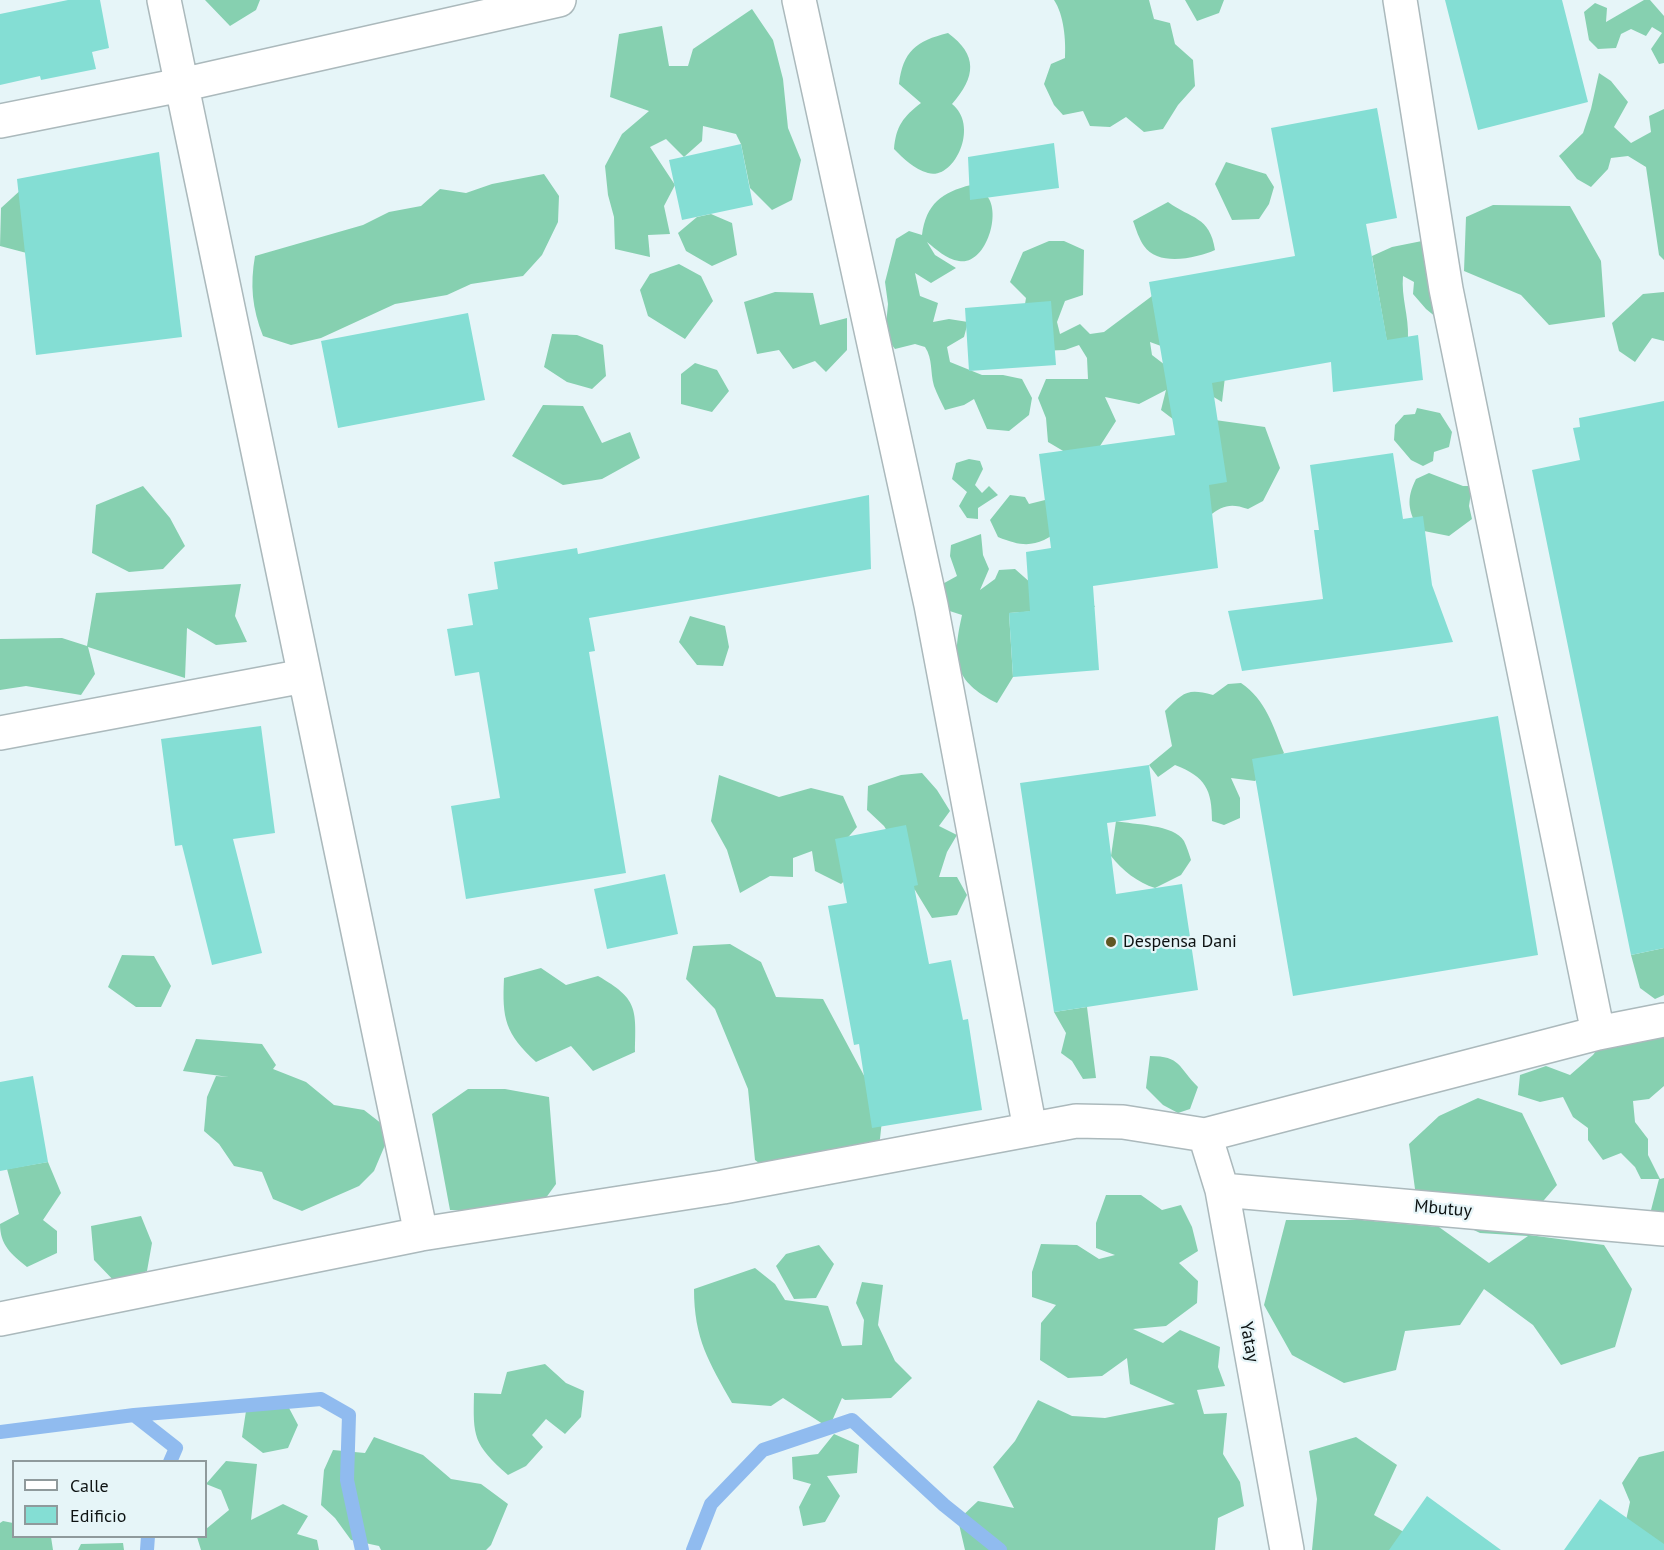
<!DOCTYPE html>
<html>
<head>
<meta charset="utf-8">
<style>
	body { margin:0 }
	#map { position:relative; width:1664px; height:1550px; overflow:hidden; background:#e6f5f8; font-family:"PT Sans",sans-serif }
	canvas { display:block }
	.legend { position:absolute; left:12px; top:1460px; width:195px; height:78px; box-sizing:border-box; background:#e6f5f8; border:2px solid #8f9a9c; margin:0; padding:8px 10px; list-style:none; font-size:18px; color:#0d1212 }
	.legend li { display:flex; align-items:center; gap:12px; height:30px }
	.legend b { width:30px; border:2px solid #8f9a9c }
</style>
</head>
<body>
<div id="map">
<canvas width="1664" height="1550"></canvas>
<ul class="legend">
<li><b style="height:8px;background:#fff"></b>Calle</li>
<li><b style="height:16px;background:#84ded4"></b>Edificio</li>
</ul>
</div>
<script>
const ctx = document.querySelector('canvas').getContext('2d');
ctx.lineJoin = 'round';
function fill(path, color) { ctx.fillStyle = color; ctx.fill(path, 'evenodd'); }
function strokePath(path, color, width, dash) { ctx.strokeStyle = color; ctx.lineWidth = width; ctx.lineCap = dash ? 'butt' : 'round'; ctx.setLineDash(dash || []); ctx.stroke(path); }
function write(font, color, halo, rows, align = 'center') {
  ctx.font = font + ' "PT Sans",sans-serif'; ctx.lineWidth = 4.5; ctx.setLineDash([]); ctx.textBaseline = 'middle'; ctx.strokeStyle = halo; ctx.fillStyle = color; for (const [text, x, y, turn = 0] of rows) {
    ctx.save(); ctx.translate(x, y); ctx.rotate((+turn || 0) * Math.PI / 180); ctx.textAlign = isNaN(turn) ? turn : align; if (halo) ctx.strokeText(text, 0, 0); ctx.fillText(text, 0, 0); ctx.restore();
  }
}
fill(new Path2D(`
	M 205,0 L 260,0 L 256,10 L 230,26 Z
	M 1054,0 L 1149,0 L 1154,19 L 1170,23 L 1175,44 L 1193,60 L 1195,86 L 1178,105 L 1163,129 L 1144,132 L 1126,117 L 1110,127 L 1090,126 L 1083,111 L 1063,115 L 1054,105 L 1044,84 L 1051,64 L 1065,58 C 1066,40 1064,15 1054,0 Z
	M 1185,0 L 1224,0 L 1219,13 L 1197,21 Z
	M 1644,0 L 1650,0 L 1664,16 L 1664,63 L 1659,64 L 1651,49 L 1662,33 L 1652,27 L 1646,36 L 1631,29 L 1621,34 L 1616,48 L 1598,49 L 1589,40 L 1584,12 L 1595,3 L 1607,8 L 1606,22 Z
	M 752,9 L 773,40 L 783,79 L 788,128 L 801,160 L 792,200 L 772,210 L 750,188 L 741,144 L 736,134 L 703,126 L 702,141 L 684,157 L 666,139 L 650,147 L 675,185 L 664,206 L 670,234 L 648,235 L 650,257 L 615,249 L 614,217 L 608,195 L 605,166 L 622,134 L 649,111 L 610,97 L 619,34 L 662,26 L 669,66 L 688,66 L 693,49 Z
	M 948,33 C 978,55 976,77 952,104 C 980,126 954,181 928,173 C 914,169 904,159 894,149 C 896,126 903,117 921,103 L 899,84 C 903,51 916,41 948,33 Z
	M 1599,73 L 1611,81 L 1628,102 L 1614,127 L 1631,143 L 1651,132 L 1649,116 L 1664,109 L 1664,260 L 1659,255 L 1646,167 L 1628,156 L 1611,158 L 1608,169 L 1591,187 L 1577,179 L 1559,156 L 1583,133 L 1591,109 Z
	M 1226,162 L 1266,174 L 1274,187 L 1269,204 L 1259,219 L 1232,220 L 1215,184 Z
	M 544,174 L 559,196 L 558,222 L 542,255 L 523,276 L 471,284 L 447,295 L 395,304 L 321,338 L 291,345 L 263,336 C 252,308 250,285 255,256 L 363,225 L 389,212 L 421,206 L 440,189 L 466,193 L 492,184 Z
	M 971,185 C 976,188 983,192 987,196 C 1002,214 985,266 959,261 C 946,259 936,249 927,242 L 935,255 L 956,268 L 931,283 L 915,273 L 920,296 L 938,303 L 933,322 L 949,319 L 968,322 L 964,337 L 947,347 L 950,362 L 982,375 L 1003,375 L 1022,379 L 1032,398 L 1029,415 L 1009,431 L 987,429 L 974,399 L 964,405 L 945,410 C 941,402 937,394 934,386 C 930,372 933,359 925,347 L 915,344 L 895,349 L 885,336 L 888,304 L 885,282 L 896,239 L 909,231 L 922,235 C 926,204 942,192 971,185 Z
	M 24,187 L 38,256 L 0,246 L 1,208 Z
	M 1168,202 C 1191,219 1210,216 1215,250 C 1197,258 1158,267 1144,246 C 1139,239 1136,229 1133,221 Z
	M 1493,205 L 1570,206 L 1601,261 L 1605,317 L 1549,325 L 1521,295 L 1464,271 L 1466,217 Z
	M 711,214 L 732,223 L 737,255 L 712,266 L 686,251 L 678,233 L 697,217 Z
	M 1049,241 L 1064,241 L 1084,250 L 1083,295 L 1065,301 L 1057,322 L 1060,334 L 1080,324 L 1090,334 L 1104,332 L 1152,296 L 1161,346 L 1150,342 L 1152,355 L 1165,365 L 1225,377 L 1222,402 L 1212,396 L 1186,429 L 1161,410 L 1166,390 L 1139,404 L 1105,397 L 1116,421 L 1100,446 L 1070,455 L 1048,442 L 1046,418 L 1038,398 L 1046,379 L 1088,379 L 1087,358 L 1079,345 L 1065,350 L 1038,351 L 1023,316 L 1026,298 L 1010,282 L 1023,252 Z
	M 1422,241 L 1442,322 L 1426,309 L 1413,294 L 1414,282 L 1403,276 C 1401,297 1409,316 1408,338 L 1387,342 L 1372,256 L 1392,247 Z
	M 679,264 L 701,276 L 713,301 L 685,339 L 648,316 L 640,290 L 650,274 Z
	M 775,292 L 813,293 L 820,325 L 847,318 L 847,350 L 826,372 L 815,361 L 793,369 L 779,350 L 757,354 L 744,302 Z
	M 1664,292 L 1664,341 L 1652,338 L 1635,362 L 1619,351 L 1612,323 L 1643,294 Z
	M 552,334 L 577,335 L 603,345 L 606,376 L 592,389 L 567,382 L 544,367 Z
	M 695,363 L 717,370 L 729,391 L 712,412 L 681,404 L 681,374 Z
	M 543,405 L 583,406 L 602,443 L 630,432 L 640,458 L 602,479 L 563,485 L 512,456 Z
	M 1417,408 L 1440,413 L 1452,432 L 1449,447 L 1434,452 L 1433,461 L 1423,466 L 1411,460 L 1394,440 L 1395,425 L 1404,415 L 1415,414 Z
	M 1215,420 L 1265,427 L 1280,468 L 1263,501 L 1248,509 C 1231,503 1223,505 1209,516 L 1194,462 Z
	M 969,459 L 980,461 L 983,469 L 975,485 L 982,493 L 989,486 L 998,495 L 978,508 L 978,519 L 967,518 L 959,506 L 967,492 L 952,479 L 956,463 Z
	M 1429,473 L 1463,486 L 1472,486 L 1469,506 L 1472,519 L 1449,536 L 1419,530 C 1408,511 1406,499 1416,479 Z
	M 143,486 L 170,518 L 185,546 L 163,569 L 129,572 L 92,553 L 96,505 Z
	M 1010,495 L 1025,497 L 1029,504 L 1045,500 L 1064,527 C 1039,546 1027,549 998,537 L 990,520 Z
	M 981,534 L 983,555 L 989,569 L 980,590 L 995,579 L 999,570 L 1015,569 L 1032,584 L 1080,579 L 1095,607 L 1009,613 L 1013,677 L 997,703 C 953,681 952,660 962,615 L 931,605 L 937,587 L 957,576 L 950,556 L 951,545 Z
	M 241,584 L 235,616 L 247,642 L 216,645 L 187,628 L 185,678 L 88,647 L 95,674 L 81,695 L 26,686 L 0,690 L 0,639 L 62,638 L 87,646 L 96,593 Z
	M 690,616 L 725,626 L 729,647 L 723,666 L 697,665 L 679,642 Z
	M 1241,683 C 1266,700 1273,726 1284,753 L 1255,781 L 1231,778 L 1240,798 L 1240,818 L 1224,825 L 1212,821 C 1212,790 1206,777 1175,765 L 1158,777 L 1149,765 L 1172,746 L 1165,711 C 1184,692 1187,688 1213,695 L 1228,684 Z
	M 922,773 L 937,790 L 950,811 L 939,826 L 957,835 L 947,852 L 939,877 L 957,877 L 967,895 L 957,915 L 932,918 L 915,890 L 891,882 L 898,849 L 884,826 L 867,810 L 868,786 L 901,775 Z
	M 719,775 L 779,797 L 811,788 L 843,796 L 857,827 L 844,842 L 858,869 L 841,884 L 815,871 L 812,851 L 793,858 L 793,877 L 770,876 L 740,893 L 727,850 L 711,821 Z
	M 1116,821 C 1134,825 1174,824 1184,841 C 1187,847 1189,854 1191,860 L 1181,875 L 1155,888 C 1138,883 1122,870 1111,856 Z
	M 730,944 L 761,962 L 776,997 L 823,999 L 883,1111 L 879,1148 L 776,1176 L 755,1160 L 748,1089 L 715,1009 L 686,979 L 693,946 Z
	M 1664,948 L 1664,995 L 1655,999 L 1640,988 L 1631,955 Z
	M 122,955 L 154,956 L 171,986 L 161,1007 L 136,1007 L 108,987 Z
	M 541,968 L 566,985 L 598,976 C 638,999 636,1008 635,1052 L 593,1071 L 571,1046 L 536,1062 C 505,1033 502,1019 504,978 Z
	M 1087,1007 L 1096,1078 L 1083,1079 L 1072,1061 L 1061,1053 L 1066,1033 L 1054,1012 Z
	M 1664,1022 L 1664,1086 L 1649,1099 L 1633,1101 L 1635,1122 L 1648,1139 L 1648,1155 L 1660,1179 L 1664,1178 L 1664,1228 L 1650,1214 L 1659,1179 L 1641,1179 L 1635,1167 L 1621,1153 L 1603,1160 L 1588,1140 L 1588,1128 L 1573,1117 L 1563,1097 L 1540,1102 L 1518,1095 L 1520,1075 L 1546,1066 L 1570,1075 L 1593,1055 L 1611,1031 Z
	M 196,1039 L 262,1044 L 276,1065 L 273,1069 L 306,1082 L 334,1105 L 364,1110 L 391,1131 L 374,1171 L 359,1186 L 302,1211 L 273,1199 L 262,1172 L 234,1166 L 219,1144 L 204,1131 L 207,1097 L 216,1076 L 229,1077 L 183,1071 Z
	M 1150,1056 C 1181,1056 1178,1067 1198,1087 L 1190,1109 L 1178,1113 L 1163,1105 L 1146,1088 Z
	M 468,1089 L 505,1089 L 549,1097 L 556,1184 L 540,1206 L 500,1211 L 450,1210 L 432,1114 Z
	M 1478,1098 L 1522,1113 L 1557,1185 L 1532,1214 L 1529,1235 L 1604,1245 L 1632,1289 L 1615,1347 L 1561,1365 L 1533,1325 L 1484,1289 L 1460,1325 L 1405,1331 L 1396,1370 L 1344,1383 L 1292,1355 L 1264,1305 L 1286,1220 L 1362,1220 L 1439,1227 L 1489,1263 L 1528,1236 L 1480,1233 L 1435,1211 L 1415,1189 L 1409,1144 L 1439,1116 Z
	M 48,1162 L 61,1193 L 43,1220 L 57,1231 L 57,1253 L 27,1267 C 11,1254 0,1245 0,1224 L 19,1214 L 7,1169 Z
	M 1106,1195 L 1141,1195 L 1162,1210 L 1181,1205 L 1192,1227 L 1198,1251 L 1179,1263 L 1198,1281 L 1197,1303 L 1166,1326 L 1133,1329 L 1163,1343 L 1180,1330 L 1220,1347 L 1218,1367 L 1225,1386 L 1197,1390 L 1204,1414 L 1227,1413 L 1223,1454 L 1240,1482 L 1244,1506 L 1218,1518 L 1215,1550 L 965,1550 L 958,1520 L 978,1501 L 1014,1508 L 993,1467 L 1015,1441 L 1038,1400 L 1072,1416 L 1105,1418 L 1175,1404 L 1130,1384 L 1127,1358 L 1102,1376 L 1068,1378 L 1040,1360 L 1041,1323 L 1056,1305 L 1032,1297 L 1032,1272 L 1041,1244 L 1077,1245 L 1099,1259 L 1115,1255 L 1096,1248 L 1096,1223 Z
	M 141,1216 L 152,1243 L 147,1271 L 118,1285 L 94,1260 L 91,1226 Z
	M 819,1245 L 834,1264 L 816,1298 L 794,1299 L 776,1266 L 786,1254 Z
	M 755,1268 L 775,1284 L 785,1300 L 828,1306 L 842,1346 L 862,1345 L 864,1320 L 856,1303 L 862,1282 L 883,1285 L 878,1325 L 895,1361 L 912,1378 L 891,1398 L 845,1400 L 842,1398 L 829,1428 L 783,1398 L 771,1406 L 732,1403 C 709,1362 694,1339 694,1289 Z
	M 545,1364 L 566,1383 L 584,1391 L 581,1417 L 565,1434 L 546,1419 L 532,1435 L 543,1447 L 526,1466 L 508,1475 C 473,1444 473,1437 474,1393 L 501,1394 L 507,1372 Z
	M 270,1399 L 289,1408 L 298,1425 L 288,1448 L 263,1453 L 242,1437 L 246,1411 Z
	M 834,1434 L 859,1445 L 857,1473 L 827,1476 L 840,1496 L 825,1522 L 803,1526 L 799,1507 L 811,1484 L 793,1479 L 792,1457 L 818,1454 Z
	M 374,1437 L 423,1455 L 451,1479 L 481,1484 L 508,1504 L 491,1545 L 486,1550 L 381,1550 L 379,1546 L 351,1540 L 335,1518 L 321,1505 L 324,1470 L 333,1450 L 365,1453 Z
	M 1356,1437 L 1397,1465 L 1374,1515 L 1409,1535 L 1407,1550 L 1312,1550 L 1317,1499 L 1309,1451 Z
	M 1664,1451 L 1664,1550 L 1625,1525 L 1630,1502 L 1622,1483 L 1639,1457 Z
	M 226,1461 L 257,1464 L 251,1520 L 283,1504 L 308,1516 L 297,1534 L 317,1540 L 319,1550 L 201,1550 L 197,1537 L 206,1536 L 206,1529 L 229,1510 L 221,1490 L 206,1484 Z
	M 3,1521 L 13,1523 L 14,1536 L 51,1537 L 53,1550 L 0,1550 L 0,1523 Z
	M 123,1543 L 124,1550 L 78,1550 L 81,1544 Z`), '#86d0b0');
strokePath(new Path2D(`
	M 134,1415 L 321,1399 L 349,1415 L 347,1480 L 362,1550
	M 0,1432 L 134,1415 L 176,1448 L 170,1462
	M 147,1550 L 148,1536
	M 693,1550 L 711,1504 L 763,1450 L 852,1420 L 944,1505 L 1000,1550`), '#90bbef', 14);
fill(new Path2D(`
	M 68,0 L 100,0 L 109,48 L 92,52 L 96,69 L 41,80 L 40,76 L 0,85 L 0,14 Z
	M 1445,0 L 1562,0 L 1588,102 L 1478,130 Z
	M 1377,108 L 1397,218 L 1366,224 L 1387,340 L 1418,335 L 1423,380 L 1333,392 L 1331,362 L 1212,383 L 1227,482 L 1209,485 L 1218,568 L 1093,586 L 1099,670 L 1013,677 L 1009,613 L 1030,611 L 1026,552 L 1051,548 L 1039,454 L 1175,435 L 1149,282 L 1295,256 L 1271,128 Z
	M 1054,143 L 1059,188 L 970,200 L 968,157 Z
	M 741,144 L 753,205 L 682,220 L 669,160 Z
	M 159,152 L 182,337 L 36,355 L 17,179 Z
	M 1051,301 L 1056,365 L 969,371 L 965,308 Z
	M 468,313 L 485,400 L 338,428 L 321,341 Z
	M 1664,401 L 1664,948 L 1631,955 L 1532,470 L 1580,460 L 1573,428 L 1580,427 L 1579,418 Z
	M 1393,453 L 1403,519 L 1423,516 L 1432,585 L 1453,642 L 1242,671 L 1228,611 L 1323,599 L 1314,530 L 1319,530 L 1310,465 Z
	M 869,495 L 871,569 L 589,618 L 595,651 L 589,652 L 626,873 L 466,899 L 451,806 L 500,798 L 479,672 L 455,676 L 447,629 L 473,625 L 468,594 L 498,589 L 494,562 L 577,548 L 578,554 Z
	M 1498,716 L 1538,955 L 1293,996 L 1252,759 Z
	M 261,726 L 275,833 L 233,839 L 262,953 L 212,965 L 182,845 L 175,846 L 161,739 Z
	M 1149,765 L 1156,816 L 1107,823 L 1116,894 L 1182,884 L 1198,990 L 1054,1012 L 1020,783 Z
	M 906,825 L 918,885 L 914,886 L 929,964 L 951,960 L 963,1020 L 968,1019 L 982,1110 L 872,1128 L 859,1044 L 854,1045 L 828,906 L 847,903 L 835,839 Z
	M 665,874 L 678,934 L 607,949 L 594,889 Z
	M 33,1076 L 48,1162 L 0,1171 L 0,1082 Z
	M 1427,1496 L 1501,1550 L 1389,1550 Z
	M 1600,1499 L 1664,1544 L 1664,1550 L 1564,1550 Z`), '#84ded4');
const minor = new Path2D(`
	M 164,0 L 421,1234
	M 799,0 L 931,605 L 1030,1129
	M 1400,0 L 1446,289 L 1598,1033
	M 0,121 L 181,85 L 559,0
	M 0,733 L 304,676
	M 1205,1135 L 1222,1190 L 1287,1550
	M 1222,1190 L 1664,1229
	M 0,1319 L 421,1234 L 723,1187 L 1076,1121 L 1123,1122 L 1205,1135 L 1598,1033 L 1664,1020`);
strokePath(minor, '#abb9bc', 36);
strokePath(minor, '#fff', 33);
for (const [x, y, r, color] of [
	[1111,942,6,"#605723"]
]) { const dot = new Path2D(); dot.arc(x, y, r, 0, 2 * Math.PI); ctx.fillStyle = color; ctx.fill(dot); strokePath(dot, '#e6f5f8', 2); }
write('18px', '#0d1212', '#e6f5f8', [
	["Despensa Dani",1123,942]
], 'left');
write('18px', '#0d1212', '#e6f5f8', [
	["Mbutuy",1443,1209,5],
	["Yatay",1249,1342,80]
]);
</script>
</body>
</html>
